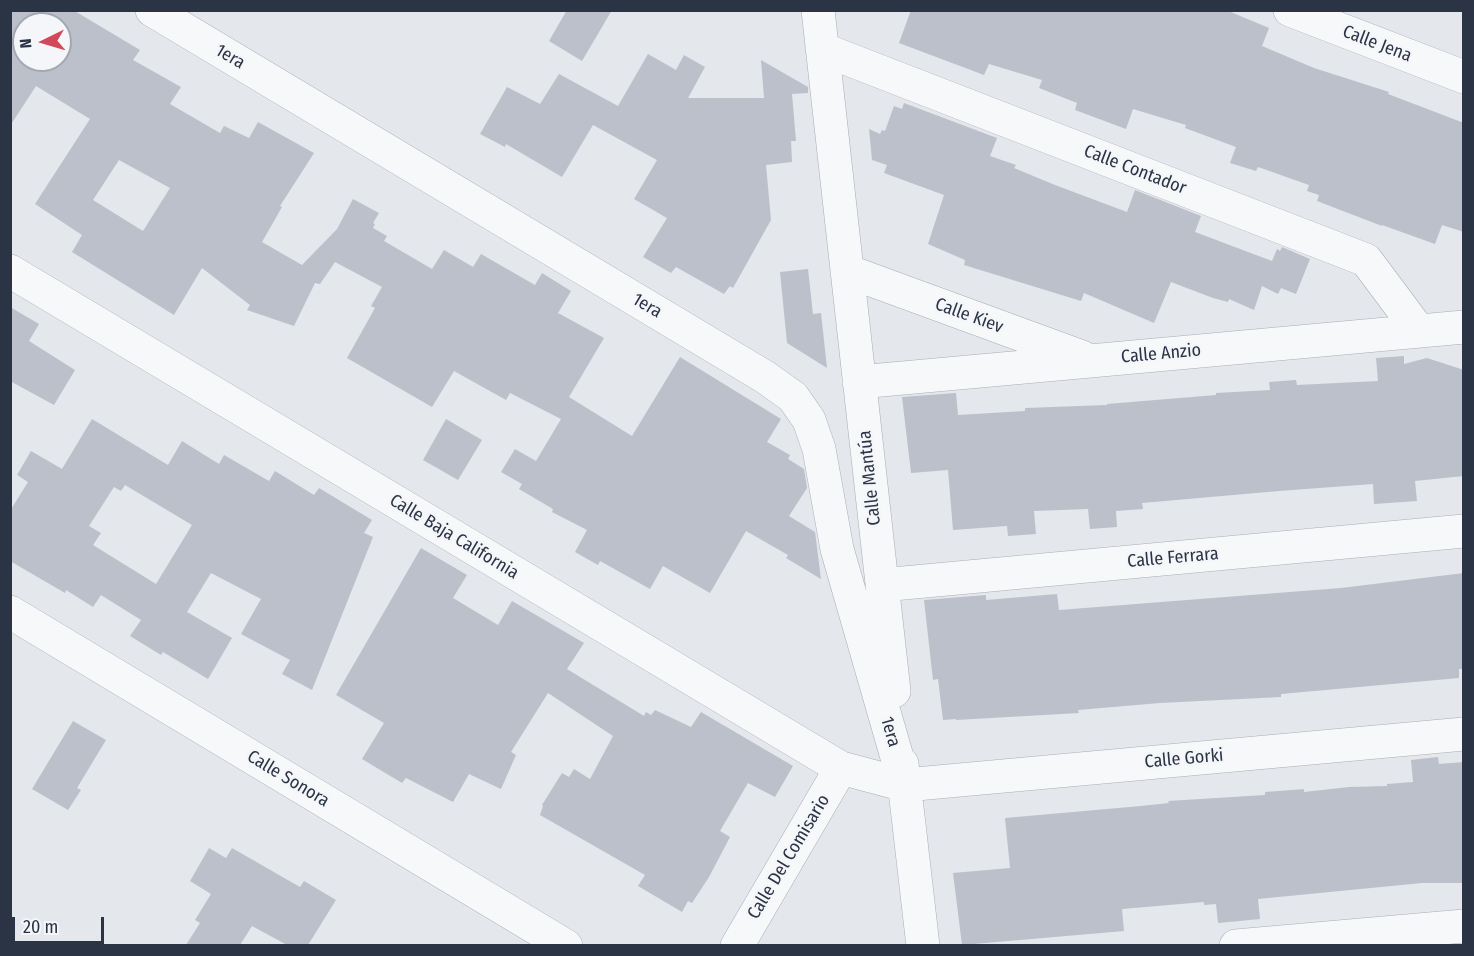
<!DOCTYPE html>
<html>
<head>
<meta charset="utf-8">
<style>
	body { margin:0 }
	#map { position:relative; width:1474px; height:956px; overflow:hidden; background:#e4e7ec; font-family:"Fira Sans Condensed",sans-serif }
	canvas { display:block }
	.frame { position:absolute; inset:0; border:12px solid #2b3445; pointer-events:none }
	.north { position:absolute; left:12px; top:12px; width:60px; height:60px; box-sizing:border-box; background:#f4f6f9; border:2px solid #a4a8b1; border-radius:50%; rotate:265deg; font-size:16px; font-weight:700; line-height:24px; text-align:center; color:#2b3445 }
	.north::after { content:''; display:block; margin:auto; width:21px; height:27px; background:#d1495b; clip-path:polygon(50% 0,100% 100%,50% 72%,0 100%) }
	.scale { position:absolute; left:12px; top:917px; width:92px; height:27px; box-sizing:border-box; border:3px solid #2b3445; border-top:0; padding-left:8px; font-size:18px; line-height:21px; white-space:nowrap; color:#2b3445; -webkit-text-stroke:4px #f4f6f9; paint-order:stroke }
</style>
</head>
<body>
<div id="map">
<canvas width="1474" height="956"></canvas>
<div class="frame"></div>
<div class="north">N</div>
<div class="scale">20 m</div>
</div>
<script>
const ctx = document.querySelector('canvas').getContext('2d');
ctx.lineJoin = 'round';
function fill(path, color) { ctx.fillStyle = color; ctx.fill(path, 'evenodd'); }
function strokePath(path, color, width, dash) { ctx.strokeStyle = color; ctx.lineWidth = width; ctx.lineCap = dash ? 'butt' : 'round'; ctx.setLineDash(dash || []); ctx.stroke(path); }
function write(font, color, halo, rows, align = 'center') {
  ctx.font = font + ' "Fira Sans Condensed",sans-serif'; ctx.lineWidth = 5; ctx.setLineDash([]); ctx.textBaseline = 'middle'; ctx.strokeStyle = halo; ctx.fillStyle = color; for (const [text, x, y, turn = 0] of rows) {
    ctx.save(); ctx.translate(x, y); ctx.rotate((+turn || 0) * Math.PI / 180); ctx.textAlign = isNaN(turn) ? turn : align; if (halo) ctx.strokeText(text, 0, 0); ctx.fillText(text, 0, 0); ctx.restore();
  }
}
fill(new Path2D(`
	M 10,10 L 73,10 L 140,50 L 133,60 L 181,87 L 170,104 L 220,133 L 224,126 L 249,138 L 258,122 L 314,153 L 280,206 L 282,207 L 262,242 L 302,265 L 337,229 L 353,199 L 379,213 L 373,223 L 375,224 L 373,228 L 387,236 L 384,241 L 432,269 L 444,250 L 473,267 L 481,254 L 535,285 L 542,273 L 571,291 L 558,313 L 604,338 L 569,397 L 632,436 L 680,357 L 781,419 L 767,442 L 790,455 L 788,459 L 804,469 L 807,488 L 789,516 L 815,532 L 821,579 L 786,558 L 788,555 L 746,531 L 710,593 L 663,566 L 650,589 L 600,561 L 598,565 L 575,552 L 587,530 L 552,512 L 553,509 L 519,489 L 522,484 L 501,472 L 515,449 L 536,461 L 561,419 L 510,393 L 506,400 L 454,371 L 432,407 L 347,358 L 375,308 L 371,306 L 382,287 L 335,262 L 320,284 L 315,283 L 294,326 L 247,310 L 250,305 L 202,268 L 174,315 L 72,252 L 82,235 L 35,204 L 90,119 L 36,86 L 10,126 ZM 24,24 L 60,24 L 60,60 L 24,60 ZM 119,160 L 170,188 L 143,231 L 93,200 Z
	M 567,10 L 612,10 L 582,61 L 549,41 Z
	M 911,10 L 1226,10 L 1269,28 L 1262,46 L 1314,68 L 1389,92 L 1388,94 L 1464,123 L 1464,232 L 1442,225 L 1435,244 L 1382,225 L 1382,226 L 1317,201 L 1319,195 L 1307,191 L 1309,185 L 1258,167 L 1256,171 L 1230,163 L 1236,147 L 1185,128 L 1186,125 L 1133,109 L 1126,129 L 1075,110 L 1077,103 L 1039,88 L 1042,80 L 989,64 L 984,75 L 899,43 Z
	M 648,54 L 676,70 L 684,55 L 705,67 L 688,98 L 764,98 L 761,60 L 808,87 L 808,93 L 792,94 L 796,141 L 791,141 L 792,162 L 766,165 L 771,220 L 733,288 L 730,286 L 724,294 L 676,267 L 671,273 L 643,257 L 667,218 L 634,199 L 657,160 L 593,125 L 562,177 L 506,144 L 505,147 L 480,134 L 507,87 L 540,104 L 559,74 L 618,106 Z
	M 904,103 L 997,138 L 990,156 L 1016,165 L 1014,168 L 1055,185 L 1127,212 L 1135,190 L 1201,216 L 1195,232 L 1272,261 L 1277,249 L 1280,251 L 1282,247 L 1310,259 L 1296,294 L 1281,288 L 1278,294 L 1262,286 L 1254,310 L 1229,299 L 1228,302 L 1213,298 L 1171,282 L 1154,323 L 1084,293 L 1081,301 L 964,265 L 965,260 L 928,244 L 944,195 L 884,173 L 887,165 L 872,160 L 869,129 L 880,134 L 882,130 L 885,131 L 894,106 L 902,109 Z
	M 808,269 L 813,314 L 821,313 L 827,368 L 787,343 L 780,272 Z
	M 10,307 L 39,324 L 29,341 L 75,370 L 54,405 L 10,381 Z
	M 1404,356 L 1404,364 L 1427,358 L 1464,370 L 1464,476 L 1415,481 L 1417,501 L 1374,504 L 1373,484 L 1279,491 L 1142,503 L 1143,509 L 1116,511 L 1117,527 L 1090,529 L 1088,509 L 1034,511 L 1036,534 L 1008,536 L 1007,526 L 953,530 L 948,470 L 911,473 L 902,397 L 956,393 L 958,415 L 1025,411 L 1025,408 L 1107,405 L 1107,404 L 1216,395 L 1216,393 L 1270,390 L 1269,382 L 1296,380 L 1297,385 L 1378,381 L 1376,358 Z
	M 92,419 L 168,465 L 182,441 L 219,464 L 224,455 L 269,481 L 275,471 L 314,495 L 319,488 L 372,520 L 364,533 L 373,537 L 312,690 L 282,674 L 290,660 L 241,634 L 261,599 L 211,573 L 187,612 L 232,638 L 208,679 L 163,652 L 161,655 L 130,636 L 141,620 L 101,595 L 93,607 L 66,590 L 65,593 L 10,561 L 10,511 L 28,482 L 17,475 L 31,451 L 62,469 ZM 125,485 L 192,525 L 156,584 L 93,545 L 101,533 L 89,526 L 114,487 L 121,491 Z
	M 446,419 L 482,440 L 458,480 L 423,460 Z
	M 421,548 L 467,575 L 453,598 L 498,625 L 512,601 L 584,643 L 567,669 L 644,716 L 646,712 L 651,715 L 655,710 L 691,727 L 701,712 L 793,766 L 775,797 L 748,783 L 720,831 L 730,837 L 709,877 L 692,903 L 688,901 L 682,912 L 638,886 L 645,875 L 540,815 L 543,806 L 542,805 L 562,773 L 569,777 L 574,769 L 590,779 L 613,736 L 548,693 L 511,752 L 516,755 L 501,789 L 469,774 L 453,802 L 406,778 L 402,783 L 362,759 L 384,723 L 336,695 Z
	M 1464,573 L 1464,669 L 1459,669 L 1459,678 L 1281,694 L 1281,697 L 1160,703 L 1078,710 L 1079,713 L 956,720 L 956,719 L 943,720 L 938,679 L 933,680 L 924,600 L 986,595 L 986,600 L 1057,594 L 1059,610 L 1341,588 Z
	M 73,721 L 106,740 L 77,788 L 81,790 L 68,810 L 32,789 Z
	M 1438,757 L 1439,764 L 1464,762 L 1464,883 L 1422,883 L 1258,899 L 1260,919 L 1218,923 L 1216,904 L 1204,905 L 1204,902 L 1122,909 L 1124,931 L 962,945 L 953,873 L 1010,868 L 1005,818 L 1141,806 L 1169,803 L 1168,801 L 1265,795 L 1265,792 L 1304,789 L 1304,792 L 1349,787 L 1387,786 L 1387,784 L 1413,782 L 1411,760 Z
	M 209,848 L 226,858 L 232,848 L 300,887 L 304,881 L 336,900 L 308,945 L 287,945 L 252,926 L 240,945 L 186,945 L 200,923 L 195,920 L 211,894 L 190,881 Z`), '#bbc0ca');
const minor = new Path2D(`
	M 152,10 L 765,377 L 793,397 L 809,420 L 819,449 L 837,549 L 905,785
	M 818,10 L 894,691
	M 1290,10 L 1464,77
	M 822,49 L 1366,260 L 1419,331
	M 10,271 L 841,768 L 905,785 L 1464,734
	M 847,271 L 1082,357
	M 859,382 L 1464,327
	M 882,585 L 1464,531
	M 10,612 L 566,946
	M 902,764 L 923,946
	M 737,946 L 841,768
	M 1236,946 L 1464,926`);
strokePath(minor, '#a9aeb7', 34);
strokePath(minor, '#f7f8fa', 33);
write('18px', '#2b3445', '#f4f6f9', [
	["Calle Jena",1377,44,21],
	["1era",230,57,31],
	["Calle Contador",1135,170,21],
	["1era",647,306,31],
	["Calle Kiev",969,316,20],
	["Calle Anzio",1161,354,-5],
	["Calle Mantúa",870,478,-96],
	["Calle Baja California",454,537,31],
	["Calle Ferrara",1173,558,-5],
	["1era",890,732,74],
	["Calle Gorki",1184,759,-5],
	["Calle Sonora",288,779,31],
	["Calle Del Comisario",789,857,-59]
]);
</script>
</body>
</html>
